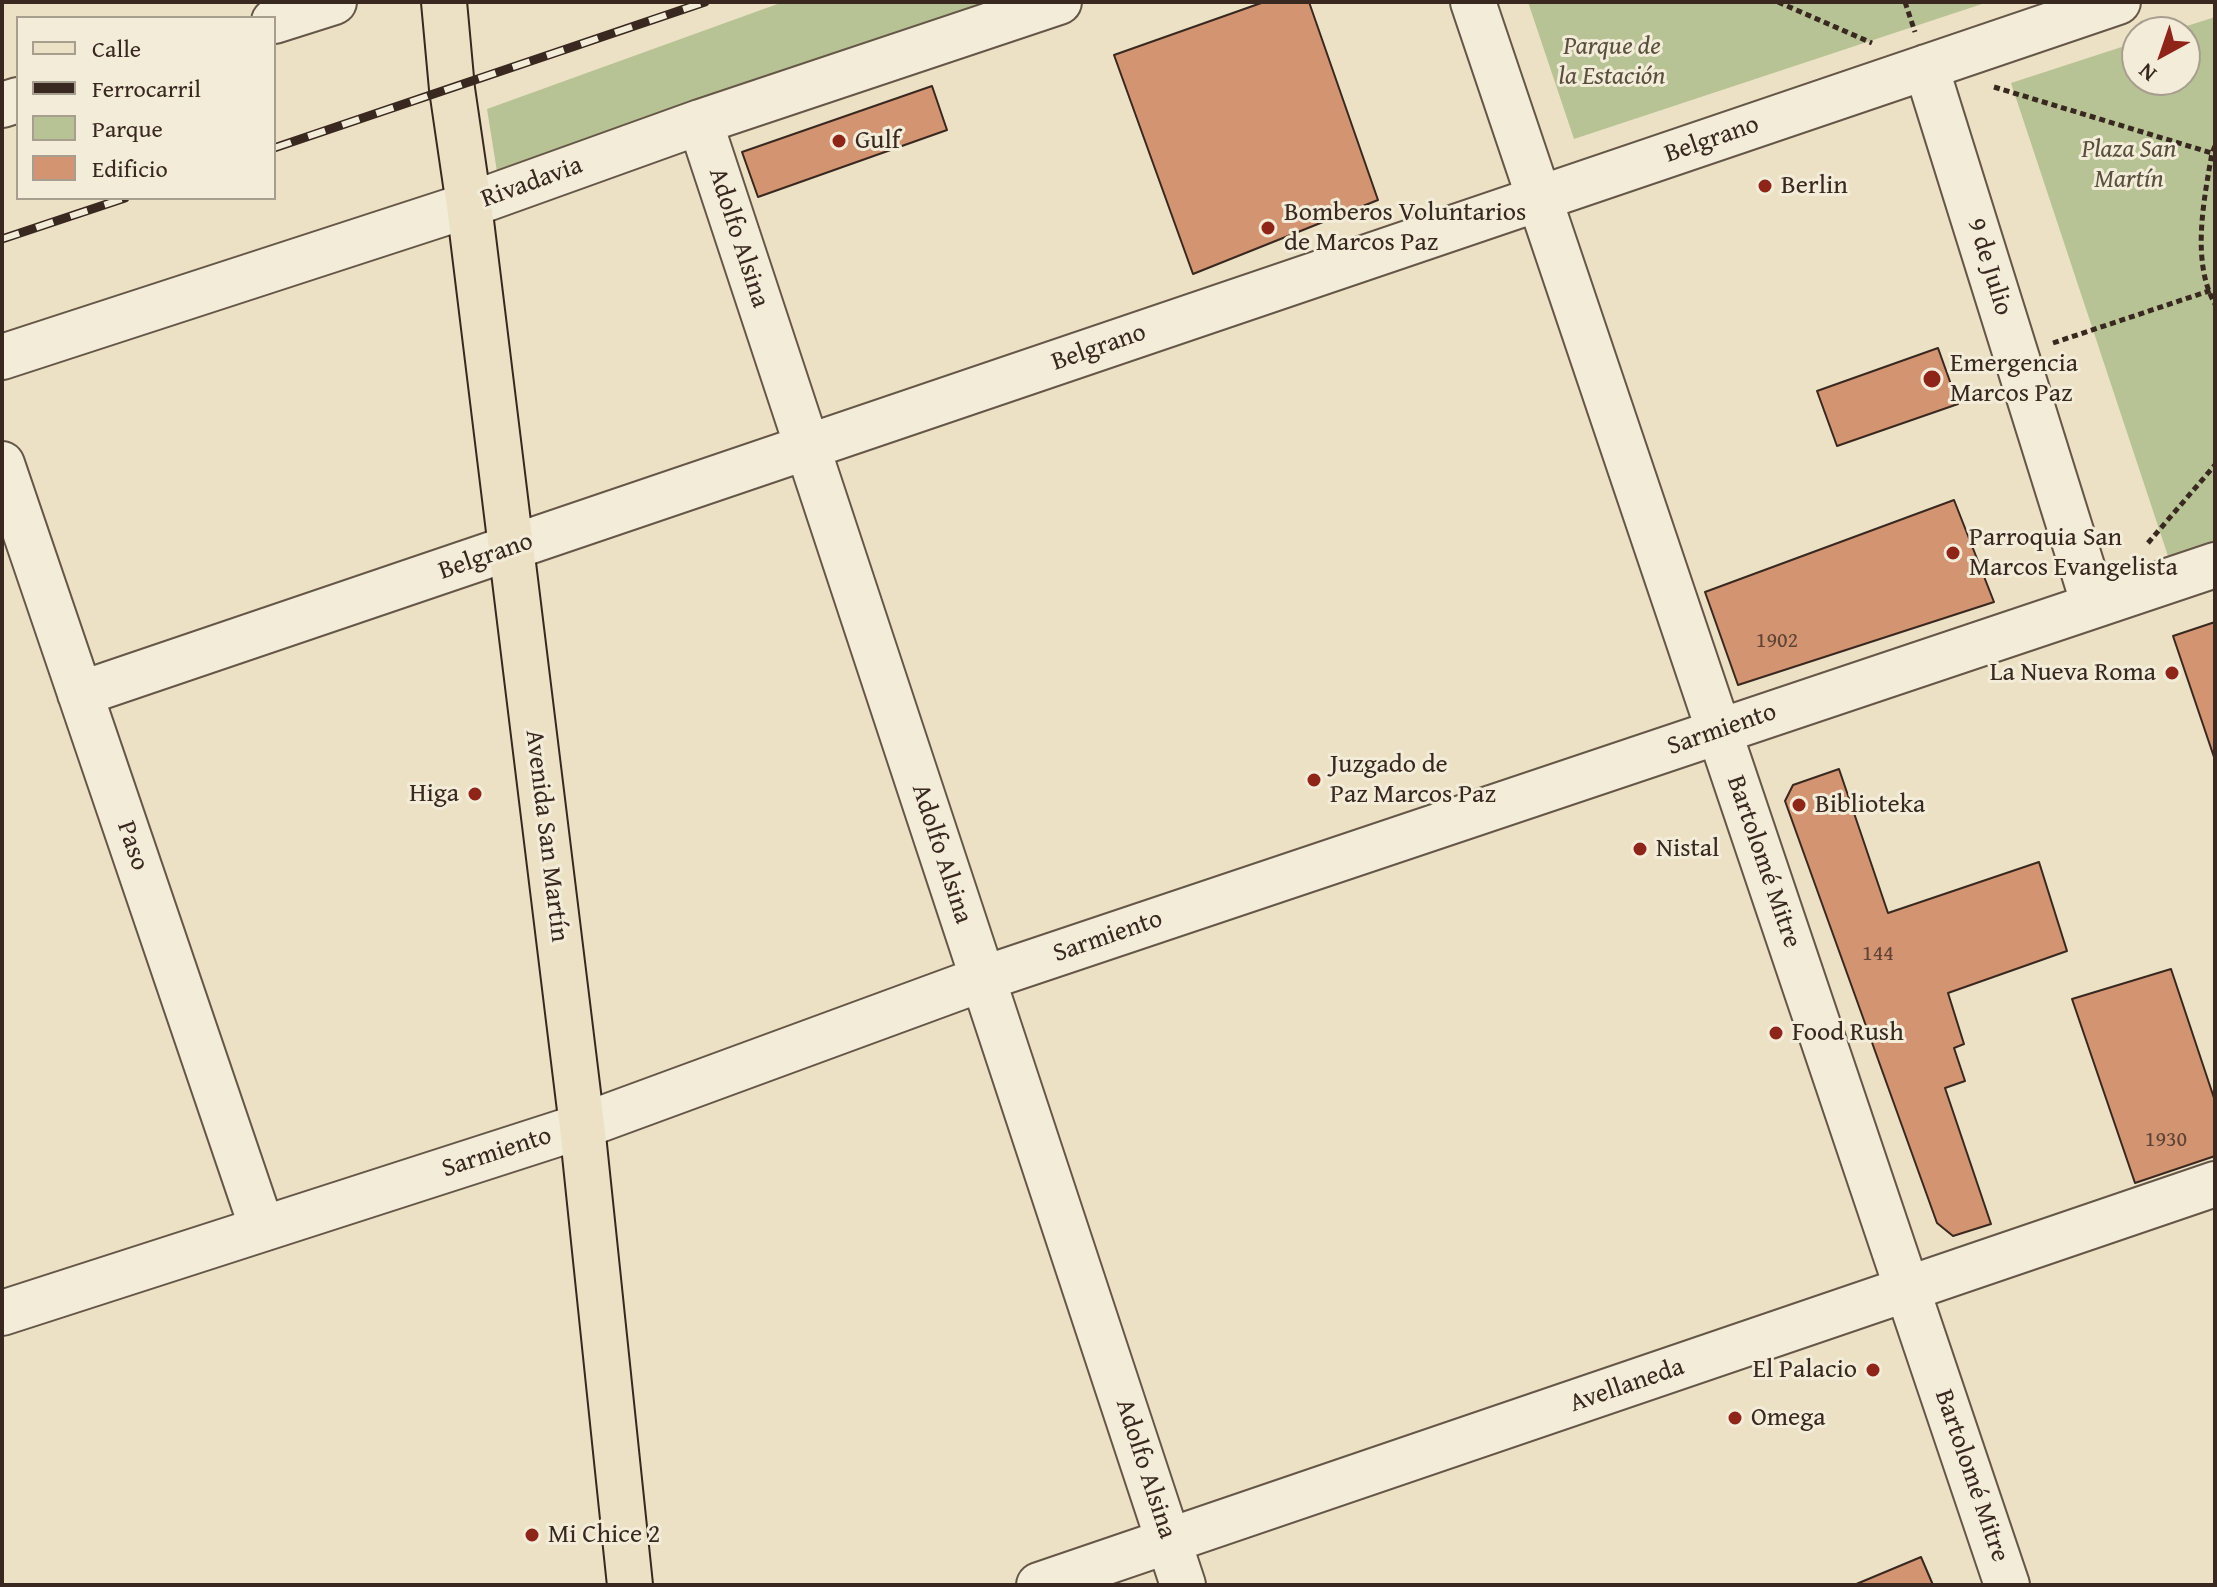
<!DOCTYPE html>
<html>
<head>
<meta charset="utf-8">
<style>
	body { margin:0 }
	#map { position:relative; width:2217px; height:1587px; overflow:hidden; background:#ece1c5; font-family:"Gentium Book Plus",serif }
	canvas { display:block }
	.frame { position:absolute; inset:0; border:4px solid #38281f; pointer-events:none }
	.legend { position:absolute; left:16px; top:16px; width:260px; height:184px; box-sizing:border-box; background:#f3ecd9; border:2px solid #a89e8f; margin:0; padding:10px 14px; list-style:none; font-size:24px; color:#38281f }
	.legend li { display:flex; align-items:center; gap:16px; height:40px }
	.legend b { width:40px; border:2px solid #a89e8f }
	.north { position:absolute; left:2121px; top:16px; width:80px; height:80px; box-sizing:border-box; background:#f3ecd9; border:2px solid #a89e8f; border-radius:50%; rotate:220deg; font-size:22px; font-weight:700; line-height:32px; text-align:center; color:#38281f }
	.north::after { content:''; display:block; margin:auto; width:28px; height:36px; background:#8f2418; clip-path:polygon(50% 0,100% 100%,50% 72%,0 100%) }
</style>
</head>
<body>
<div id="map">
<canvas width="2217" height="1587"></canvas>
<div class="frame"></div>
<ul class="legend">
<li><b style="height:10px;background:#ece1c5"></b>Calle</li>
<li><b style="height:10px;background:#38281f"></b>Ferrocarril</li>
<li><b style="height:22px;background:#b8c395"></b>Parque</li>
<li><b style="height:22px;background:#d39472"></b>Edificio</li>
</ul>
<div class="north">N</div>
</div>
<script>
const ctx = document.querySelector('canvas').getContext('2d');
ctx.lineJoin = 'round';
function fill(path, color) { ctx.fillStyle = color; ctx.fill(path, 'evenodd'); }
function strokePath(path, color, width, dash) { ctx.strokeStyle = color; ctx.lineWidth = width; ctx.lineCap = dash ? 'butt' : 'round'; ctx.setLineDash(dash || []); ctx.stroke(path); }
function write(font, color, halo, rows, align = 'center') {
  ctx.font = font + ' "Gentium Book Plus",serif'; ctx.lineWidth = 6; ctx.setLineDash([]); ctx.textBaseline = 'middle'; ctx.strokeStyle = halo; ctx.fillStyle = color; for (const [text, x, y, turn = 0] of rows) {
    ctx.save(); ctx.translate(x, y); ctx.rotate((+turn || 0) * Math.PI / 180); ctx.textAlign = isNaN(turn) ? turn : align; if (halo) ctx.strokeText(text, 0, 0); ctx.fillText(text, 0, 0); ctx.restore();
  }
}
fill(new Path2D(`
	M 783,2 L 1025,2 L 498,178 L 487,109 Z
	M 1528,2 L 1988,2 L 1574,139 Z
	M 2215,17 L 2215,541 L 2168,556 L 2011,83 L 2137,42 L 2137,80 L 2185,80 L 2185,32 L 2168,32 Z`), '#b8c395');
const building = new Path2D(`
	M 1264,2 L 1309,2 L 1378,200 L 1193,274 L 1114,55 Z
	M 932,86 L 947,130 L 758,197 L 742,152 Z
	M 1938,348 L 1958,404 L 1837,446 L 1817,391 Z
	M 1954,500 L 1994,602 L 1738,685 L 1705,592 Z
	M 2215,622 L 2215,760 L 2173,636 Z
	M 1839,769 L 1888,913 L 2039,862 L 2067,951 L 1948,993 L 1964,1044 L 1954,1048 L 1965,1081 L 1945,1088 L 1991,1224 L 1953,1236 L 1937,1223 L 1785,801 L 1793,785 Z
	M 2171,969 L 2215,1101 L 2215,1156 L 2135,1183 L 2072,999 Z
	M 1921,1557 L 1933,1585 L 1854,1585 Z`);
fill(building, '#d39472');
strokePath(building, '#38281f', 2);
const minor = new Path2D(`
	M 1473,2 L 2007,1585
	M 274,21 L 334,2
	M 1926,67 L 2094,605
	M 2,105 L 18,100
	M 700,122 L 1183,1585
	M 2,357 L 469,205 L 700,122 L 1059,2
	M 2,464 L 262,1228
	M 80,694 L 2118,2
	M 2,1313 L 582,1126 L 982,979 L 2215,565
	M 1039,1585 L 2215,1184`);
const major = new Path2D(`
	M 444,2 L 452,89 L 469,205 L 582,1126 L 630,1585`);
strokePath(minor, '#655648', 48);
strokePath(major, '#38281f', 48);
strokePath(new Path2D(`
	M 1778,2 L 1872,43
	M 1905,2 L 1915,32
	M 1994,87 L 2215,154
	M 2215,146 L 2212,153 C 2204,199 2191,262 2215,304
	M 2053,343 L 2215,289
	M 2148,543 L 2215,465`), '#38281f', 5, [6, 4]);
strokePath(minor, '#f3ecd9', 44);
strokePath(major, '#ece1c5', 44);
const rail = new Path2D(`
	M 274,148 L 705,2
	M 2,239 L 125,198`);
strokePath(rail, '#38281f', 9);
strokePath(rail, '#f3ecd9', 6, [18]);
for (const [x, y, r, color] of [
	[839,141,8,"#8f2418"],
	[1765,186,8,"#8f2418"],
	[1268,228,8,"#8f2418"],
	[1932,379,10,"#8f2418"],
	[1953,553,8,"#8f2418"],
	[2172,673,8,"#8f2418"],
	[1314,780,8,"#8f2418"],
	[475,794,8,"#8f2418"],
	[1799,805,8,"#8f2418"],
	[1640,849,8,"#8f2418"],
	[1776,1033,8,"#8f2418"],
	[1873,1370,8,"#8f2418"],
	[1735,1418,8,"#8f2418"],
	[532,1535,8,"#8f2418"]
]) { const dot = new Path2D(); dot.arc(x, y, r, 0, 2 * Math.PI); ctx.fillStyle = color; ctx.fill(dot); strokePath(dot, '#f3ecd9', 3); }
write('22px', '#5f4334', null, [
	["1902",1777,641],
	["144",1878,954],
	["1930",2166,1140]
]);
write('italic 26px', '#584f3c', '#f3ecd9', [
	["Parque de",1612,47],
	["la Estación",1612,77],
	["Plaza San",2129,150],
	["Martín",2129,180]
]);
write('26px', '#38281f', '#f3ecd9', [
	["Belgrano",1712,140,-19],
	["Rivadavia",532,183,-20],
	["Adolfo Alsina",738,238,72],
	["9 de Julio",1989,267,73],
	["Belgrano",1099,348,-19],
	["Belgrano",486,557,-19],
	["Sarmiento",1722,730,-19],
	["Avenida San Martín",546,836,83],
	["Paso",132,846,71],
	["Adolfo Alsina",941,854,72],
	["Bartolomé Mitre",1763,862,71],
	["Sarmiento",1108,937,-19],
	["Sarmiento",497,1153,-18],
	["Avellaneda",1627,1386,-19],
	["Adolfo Alsina",1145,1469,72],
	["Bartolomé Mitre",1971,1476,71]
]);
write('26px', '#38281f', '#f3ecd9', [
	["Gulf",855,141],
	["Berlin",1781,186],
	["Bomberos Voluntarios",1284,213],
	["de Marcos Paz",1284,243],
	["Emergencia",1950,364],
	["Marcos Paz",1950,394],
	["Parroquia San",1969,538],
	["Marcos Evangelista",1969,568],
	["La Nueva Roma",2156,673,"right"],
	["Juzgado de",1330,765],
	["Paz Marcos Paz",1330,795],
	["Higa",459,794,"right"],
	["Biblioteka",1815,805],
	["Nistal",1656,849],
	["Food Rush",1792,1033],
	["El Palacio",1857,1370,"right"],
	["Omega",1751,1418],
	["Mi Chice 2",548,1535]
], 'left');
</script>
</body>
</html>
